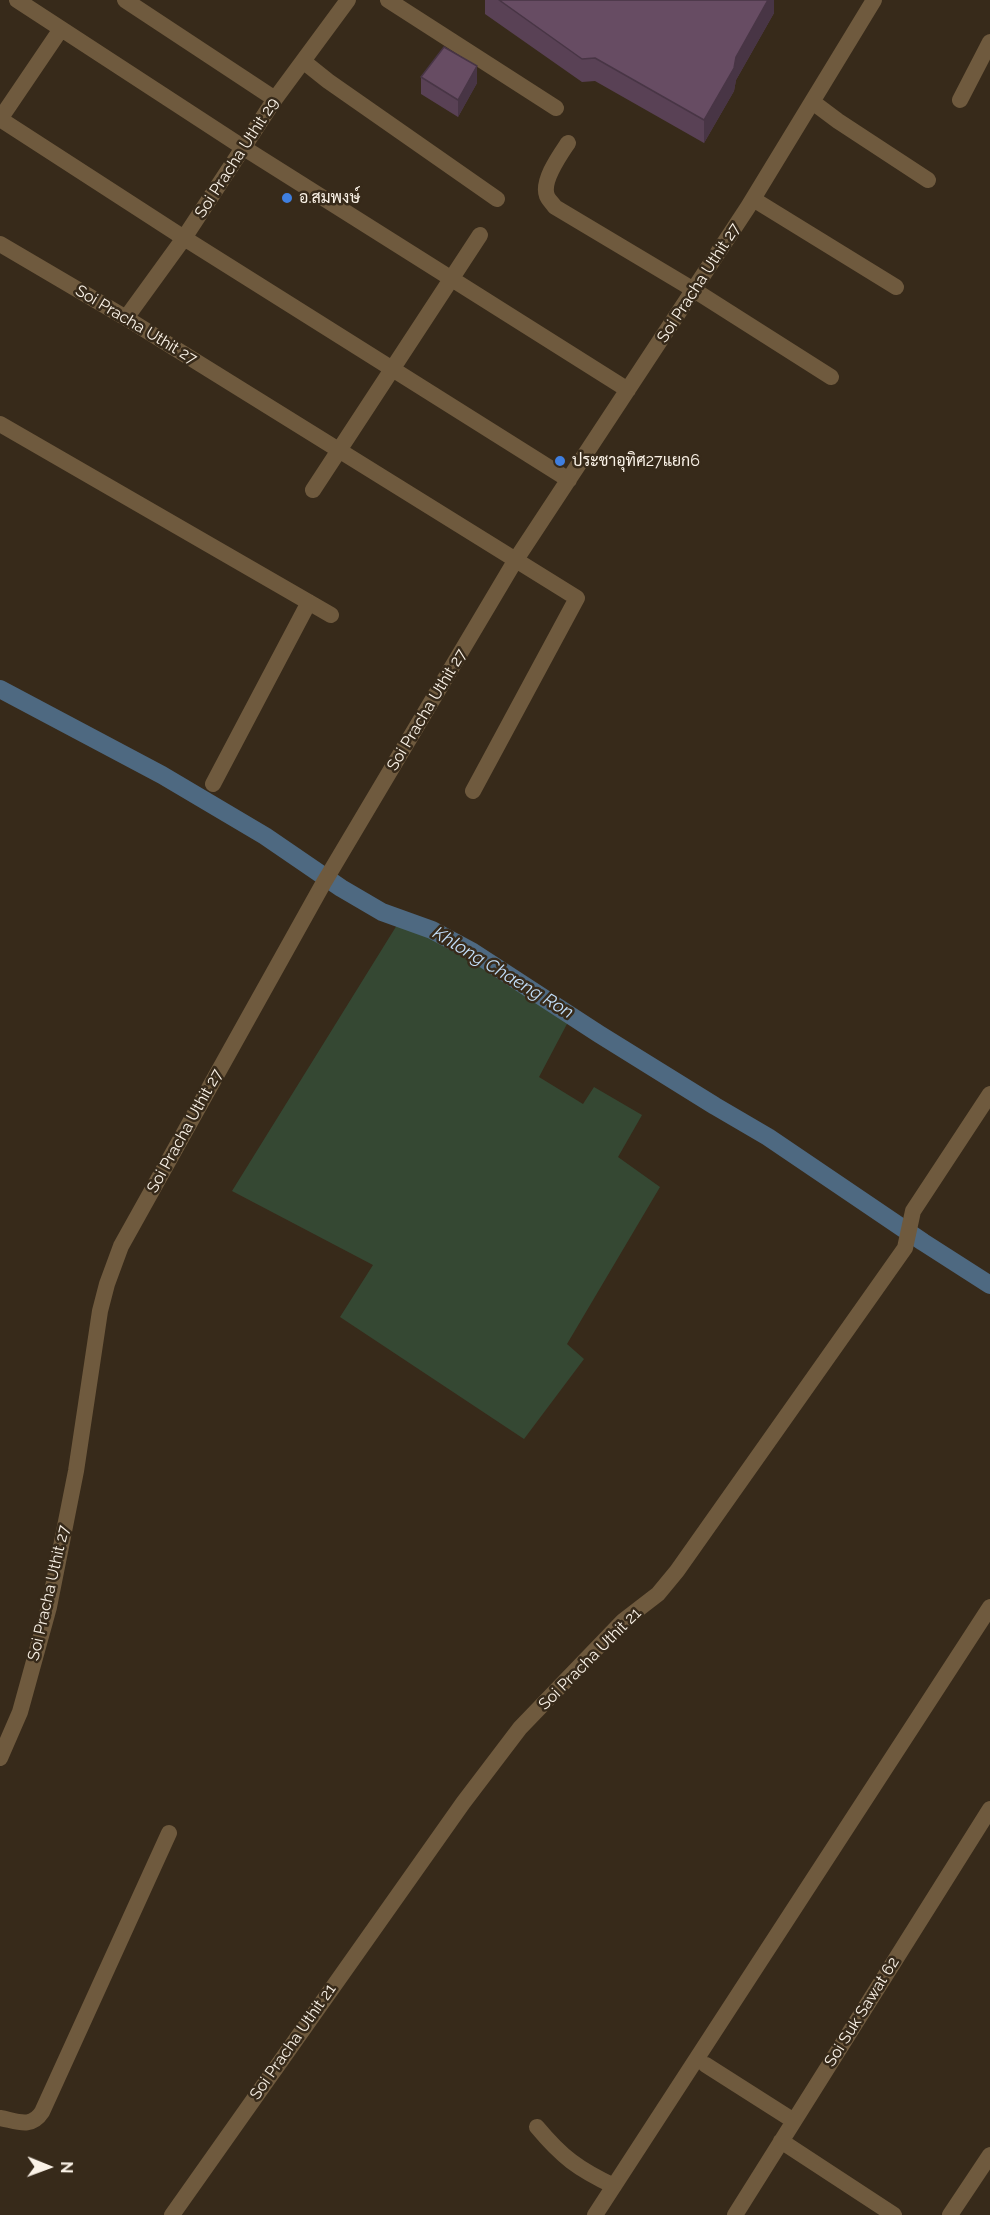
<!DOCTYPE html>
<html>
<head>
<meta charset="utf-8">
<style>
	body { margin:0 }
	#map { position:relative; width:990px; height:2215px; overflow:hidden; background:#372a1a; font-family:Raleway,sans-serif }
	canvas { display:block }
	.north { position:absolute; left:18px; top:2137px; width:60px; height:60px; -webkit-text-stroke:4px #372a1a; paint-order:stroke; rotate:91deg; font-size:16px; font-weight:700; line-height:24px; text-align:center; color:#faf2e7 }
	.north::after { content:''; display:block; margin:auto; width:21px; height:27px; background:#faf2e7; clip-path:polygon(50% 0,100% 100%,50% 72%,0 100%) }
</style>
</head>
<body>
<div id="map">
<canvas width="990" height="2215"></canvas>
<div class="north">N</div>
</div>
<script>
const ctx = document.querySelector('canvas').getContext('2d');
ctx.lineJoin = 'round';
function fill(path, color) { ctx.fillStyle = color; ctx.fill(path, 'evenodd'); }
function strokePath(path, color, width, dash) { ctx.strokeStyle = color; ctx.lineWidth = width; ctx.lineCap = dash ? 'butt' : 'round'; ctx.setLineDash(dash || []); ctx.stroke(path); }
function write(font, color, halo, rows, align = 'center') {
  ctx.font = font + ' Raleway,Sarabun,sans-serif'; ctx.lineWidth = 5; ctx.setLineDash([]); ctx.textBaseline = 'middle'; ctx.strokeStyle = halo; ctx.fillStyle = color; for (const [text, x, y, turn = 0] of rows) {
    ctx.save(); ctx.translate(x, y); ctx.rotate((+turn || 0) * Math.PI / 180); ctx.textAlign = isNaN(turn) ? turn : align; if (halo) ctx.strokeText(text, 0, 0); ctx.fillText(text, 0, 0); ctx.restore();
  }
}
fill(new Path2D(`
	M 397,925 L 411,925 L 452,944 L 568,1022 L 539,1077 L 583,1104 L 594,1087 L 642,1115 L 618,1157 L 660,1187 L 567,1344 L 584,1359 L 524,1439 L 340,1317 L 373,1265 L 232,1191 Z`), '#354833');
strokePath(new Path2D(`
	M 0,689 L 162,775 L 265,836 L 341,888 L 382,912 L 432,930 L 473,952 L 599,1034 L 715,1106 L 768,1137 L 923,1242 L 990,1285`), '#4e6981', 18);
strokePath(new Path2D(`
	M 17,0 L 244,148 L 628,390
	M 125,0 L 275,99
	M 388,0 L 556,108
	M 303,61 L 328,81 L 497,199
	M 960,100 L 990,42
	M 814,103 L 838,121 L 928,180
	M 0,119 L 184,238 L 569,480
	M 0,119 L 61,29
	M 568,143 C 560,155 541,181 547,196 C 548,199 553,204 555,207 L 694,290 L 831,377
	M 753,199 L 896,287
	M 0,244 L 126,318 L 577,598 L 473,791
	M 126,318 L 184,238 L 275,99 L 348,0
	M 0,424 L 331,615
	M 313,490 L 480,235
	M 213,784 L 309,602
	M 0,1758 L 20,1712 L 49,1607 L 76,1471 L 100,1311 L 107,1284 L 121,1246 L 323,884 L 515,561 L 748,207 L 874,0
	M 706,2065 L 794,2121
	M 0,2118 C 17,2121 31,2129 42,2112 L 169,1833
	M 537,2127 C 562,2157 578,2169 614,2186
	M 781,2141 L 894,2215
	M 172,2215 L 463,1803 L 520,1728 L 623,1621 L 658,1594 L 677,1571 L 905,1248 L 913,1211 L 990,1094
	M 595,2215 L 990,1607
	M 735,2215 L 990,1809
	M 950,2215 L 990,2155`), '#6f5a3e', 16);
fill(new Path2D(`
	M 485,0 L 774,0 L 774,13 L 736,80 L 734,91 L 704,143 L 595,81 L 582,82 L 485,14 Z
	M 421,77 L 477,83 L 458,117 L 421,94 Z`), '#594155');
fill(new Path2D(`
	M 768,0 L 774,0 L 774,13 L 736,80 L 734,91 L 704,143 L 704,120 L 736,57 Z
	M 477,66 L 477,83 L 458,117 L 458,100 Z`), '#483545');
const building = new Path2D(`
	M 499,0 L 768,0 L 736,57 L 734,68 L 704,120 L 595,58 L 582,59 Z
	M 444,47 L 477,66 L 458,100 L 421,77 Z`);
fill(building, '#674c63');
strokePath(building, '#483545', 1.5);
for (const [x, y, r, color] of [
	[287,198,6,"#3f7fe0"],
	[560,461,6,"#3f7fe0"]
]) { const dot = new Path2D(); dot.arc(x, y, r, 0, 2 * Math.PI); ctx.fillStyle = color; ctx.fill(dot); strokePath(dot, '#372a1a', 2); }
write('16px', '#faf2e7', '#372a1a', [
	["Soi Pracha Uthit 29",237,158,-57],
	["Soi Pracha Uthit 27",699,283,-57],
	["Soi Pracha Uthit 27",136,325,31],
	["Soi Pracha Uthit 27",427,710,-59],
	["Soi Pracha Uthit 27",185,1131,-61],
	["Soi Pracha Uthit 27",49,1593,-77],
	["Soi Pracha Uthit 21",590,1659,-45],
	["Soi Suk Sawat 62",862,2012,-58],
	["Soi Pracha Uthit 21",293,2042,-55]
]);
write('16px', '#faf2e7', '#372a1a', [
	["อ.สมพงษ์",299,198],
	["ประชาอุทิศ27แยก6",572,461]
], 'left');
write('italic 18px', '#c2def9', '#372a1a', [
	["Khlong Chaeng Ron",503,973,31]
]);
</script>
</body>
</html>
